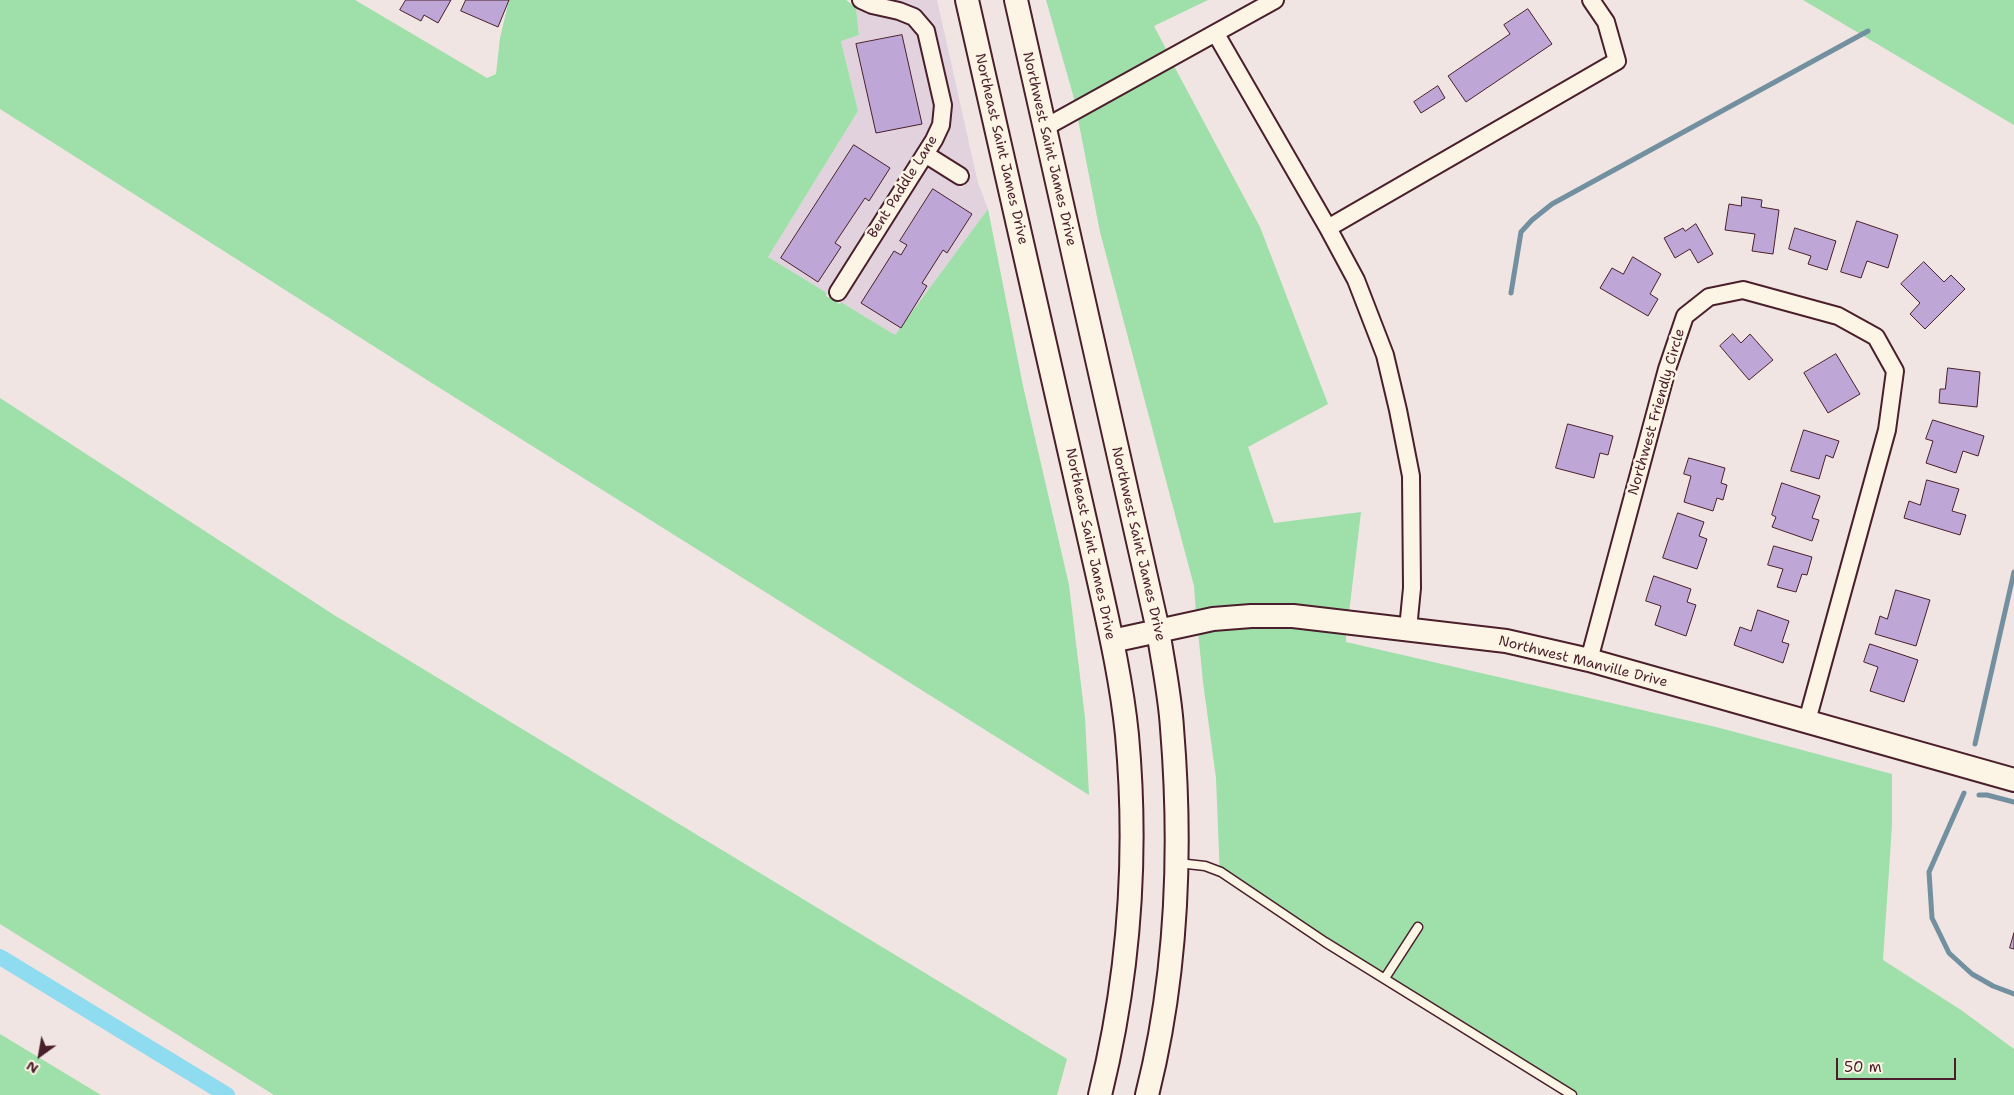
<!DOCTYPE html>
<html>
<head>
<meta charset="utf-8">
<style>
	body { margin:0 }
	#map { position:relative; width:2014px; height:1095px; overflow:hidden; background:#f0e5e2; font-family:"Shantell Sans",sans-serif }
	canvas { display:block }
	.north { position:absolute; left:15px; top:1030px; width:50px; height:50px; -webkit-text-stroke:4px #fcf5e5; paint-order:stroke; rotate:212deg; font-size:14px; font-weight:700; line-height:20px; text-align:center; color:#4a1f2b }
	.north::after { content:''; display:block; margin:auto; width:18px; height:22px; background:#4a1f2b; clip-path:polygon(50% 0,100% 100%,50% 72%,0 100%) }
	.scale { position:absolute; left:1836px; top:1058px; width:120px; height:22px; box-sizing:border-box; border:2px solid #4a1f2b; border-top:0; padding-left:6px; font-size:15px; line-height:18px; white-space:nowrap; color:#4a1f2b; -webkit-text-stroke:4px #fcf5e5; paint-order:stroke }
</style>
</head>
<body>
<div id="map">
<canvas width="2014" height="1095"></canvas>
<div class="north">N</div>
<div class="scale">50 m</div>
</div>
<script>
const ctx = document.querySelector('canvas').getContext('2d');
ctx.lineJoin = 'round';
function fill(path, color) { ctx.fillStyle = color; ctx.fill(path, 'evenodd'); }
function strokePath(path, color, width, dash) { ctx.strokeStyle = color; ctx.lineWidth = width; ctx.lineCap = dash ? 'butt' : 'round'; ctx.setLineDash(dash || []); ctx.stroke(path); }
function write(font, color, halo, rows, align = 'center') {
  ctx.font = font + ' "Shantell Sans",sans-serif'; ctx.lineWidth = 5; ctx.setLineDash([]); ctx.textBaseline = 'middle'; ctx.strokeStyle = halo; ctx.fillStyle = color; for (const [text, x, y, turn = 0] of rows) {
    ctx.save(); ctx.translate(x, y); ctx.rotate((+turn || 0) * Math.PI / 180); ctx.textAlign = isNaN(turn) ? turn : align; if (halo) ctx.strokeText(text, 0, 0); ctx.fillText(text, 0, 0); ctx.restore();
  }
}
fill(new Path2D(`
	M 892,0 L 937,0 L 978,183 L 988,209 L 895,335 L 841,302 L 927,167 L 962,188 L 972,173 L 937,151 L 948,128 L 952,102 L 934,28 L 919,9 Z
	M 856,8 L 870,15 L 896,19 L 909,25 L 918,36 L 935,106 L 932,123 L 927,137 L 827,293 L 768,257 L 858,111 L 841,40 L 859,35 Z`), '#e1d2de');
fill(new Path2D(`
	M 0,0 L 355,0 L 487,78 L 496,74 L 500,38 L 509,0 L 846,0 L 856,8 L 859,35 L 841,41 L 858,111 L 768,257 L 827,293 L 826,296 L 840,304 L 841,302 L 895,335 L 988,209 L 1023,386 L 1069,585 L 1085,718 L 1089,795 L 427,380 L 0,109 Z
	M 1046,0 L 1208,0 L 1154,26 L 1167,51 L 1075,102 Z
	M 1803,0 L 2014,0 L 2014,125 L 2002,118 Z
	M 1174,66 L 1260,227 L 1328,404 L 1248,447 L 1274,523 L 1361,512 L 1349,613 L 1196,613 L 1194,586 L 1100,232 L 1078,119 Z
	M 0,398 L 334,615 L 1067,1059 L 1057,1095 L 274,1095 L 0,924 Z
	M 1251,624 L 1346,631 L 1346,642 L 1716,727 L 1892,774 L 1892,825 L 1883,960 L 1961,1010 L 2014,1049 L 2014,1095 L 1568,1095 L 1220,877 L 1216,778 L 1203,682 L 1198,631 Z
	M 0,1034 L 101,1095 L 0,1095 Z`), '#9edfaa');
strokePath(new Path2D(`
	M 1511,293 L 1521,232 L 1532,220 L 1552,204 L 1868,31
	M 1975,744 L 2014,572
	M 1964,793 L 1929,872 L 1932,918 L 1949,953 L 1972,974 L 1993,986 L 2014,994
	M 1979,795 L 1987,795 L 2014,802`), '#7390a1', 5);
strokePath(new Path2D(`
	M 0,957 L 227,1095`), '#8fdbef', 16);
const building = new Path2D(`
	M 406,0 L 451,0 L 438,23 L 424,15 L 421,21 L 400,10 Z
	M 466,0 L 509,0 L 498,27 L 461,11 Z
	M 1528,9 L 1552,44 L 1466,102 L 1448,76 L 1510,34 L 1504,25 Z
	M 902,35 L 922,124 L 876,133 L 856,44 Z
	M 1438,86 L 1445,98 L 1421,113 L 1414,102 Z
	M 854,145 L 890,168 L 869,201 L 865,198 L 835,243 L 841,247 L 818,282 L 781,258 Z
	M 933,189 L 972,214 L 947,253 L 943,250 L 922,283 L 927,286 L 901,328 L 861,303 L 894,251 L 901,255 L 907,245 L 900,241 Z
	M 1742,197 L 1762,200 L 1761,207 L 1779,210 L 1773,254 L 1752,251 L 1755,234 L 1725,230 L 1729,204 L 1741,206 Z
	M 1857,221 L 1898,235 L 1888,268 L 1867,261 L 1861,278 L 1841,272 Z
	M 1696,224 L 1713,254 L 1698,263 L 1690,249 L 1675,258 L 1664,238 L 1683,228 L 1685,231 Z
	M 1795,228 L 1836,241 L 1827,270 L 1808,264 L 1811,256 L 1789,249 Z
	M 1633,257 L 1661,274 L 1650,294 L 1658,299 L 1648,316 L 1600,288 L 1612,268 L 1623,274 Z
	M 1924,262 L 1944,282 L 1951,275 L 1965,289 L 1925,329 L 1910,314 L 1920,303 L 1901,284 Z
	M 1733,334 L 1741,343 L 1750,334 L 1773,360 L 1749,380 L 1720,346 Z
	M 1836,354 L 1860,394 L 1828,413 L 1804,373 Z
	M 1948,368 L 1980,372 L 1977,407 L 1939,403 L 1940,389 L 1945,389 Z
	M 1933,420 L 1984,436 L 1978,456 L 1963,451 L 1956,473 L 1926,463 L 1933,441 L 1926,439 Z
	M 1568,424 L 1613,436 L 1608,455 L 1600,453 L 1594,478 L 1556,468 Z
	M 1804,430 L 1839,441 L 1833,458 L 1826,455 L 1819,479 L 1791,471 Z
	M 1689,458 L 1725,468 L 1721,483 L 1727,485 L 1723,500 L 1717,498 L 1713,511 L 1684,502 L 1691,476 L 1684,474 Z
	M 1927,480 L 1959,489 L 1952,511 L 1966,515 L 1960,535 L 1904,518 L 1909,501 L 1920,505 Z
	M 1782,483 L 1820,496 L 1812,518 L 1819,520 L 1812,541 L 1772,527 L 1776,517 L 1772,515 Z
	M 1678,513 L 1704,522 L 1699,536 L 1707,539 L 1697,569 L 1663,558 Z
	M 1774,546 L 1812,557 L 1807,575 L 1802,574 L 1796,592 L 1777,587 L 1783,569 L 1768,565 Z
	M 1654,576 L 1691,589 L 1687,602 L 1696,605 L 1686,636 L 1655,625 L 1661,606 L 1646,601 Z
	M 1896,590 L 1930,600 L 1916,646 L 1875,634 L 1880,616 L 1887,619 Z
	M 1758,610 L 1789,621 L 1782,642 L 1789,644 L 1783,663 L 1734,645 L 1740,627 L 1751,631 Z
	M 1870,644 L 1918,660 L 1904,702 L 1870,691 L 1878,667 L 1864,662 Z
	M 2014,933 L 2014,949 L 2010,948 Z`);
fill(building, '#bea7d6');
strokePath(building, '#4a1f2b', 1);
const lane = new Path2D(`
	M 1178,863 L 1205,866 L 1221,872 L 1325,942 L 1572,1095
	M 1385,978 L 1418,927`);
const street = new Path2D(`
	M 1216,34 L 1328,228 L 1356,280 L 1385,355 L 1398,410 L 1411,476 L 1412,588 L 1408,629
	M 1044,128 L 1275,0
	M 925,154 L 960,176
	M 1328,228 L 1617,61 L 1606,22 L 1591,0
	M 838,292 L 934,140 L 941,125 L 943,105 L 926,31 L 914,17 L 899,11 L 872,5 L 861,0
	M 1589,660 L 1667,369 L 1685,316 L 1709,297 L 1743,290 L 1838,316 L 1876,337 L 1895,371 L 1887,430 L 1807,721`);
const secondary = new Path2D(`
	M 967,0 L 1100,586 C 1111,635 1122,685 1127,735 C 1138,855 1129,977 1100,1095
	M 1016,0 L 1158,630 C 1163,663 1170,695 1172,728 C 1182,850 1177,976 1147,1095
	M 1112,641 L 1213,619 L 1251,616 L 1293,616 L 1506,641 L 1589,660 L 2014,780`);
strokePath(lane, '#4a1f2b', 11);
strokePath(street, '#4a1f2b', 20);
strokePath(secondary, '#4a1f2b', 26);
strokePath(lane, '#fcf5e5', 8);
strokePath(street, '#fcf5e5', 16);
strokePath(secondary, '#fcf5e5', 22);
write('14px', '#4a1f2b', '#fcf5e5', [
	["Northeast Saint James Drive",1001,149,77],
	["Northwest Saint James Drive",1049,149,77],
	["Bent Paddle Lane",903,187,-58],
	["Northwest Friendly Circle",1657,412,-74],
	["Northeast Saint James Drive",1090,544,78],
	["Northwest Saint James Drive",1138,544,77],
	["Northwest Manville Drive",1583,662,14]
]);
</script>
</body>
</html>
